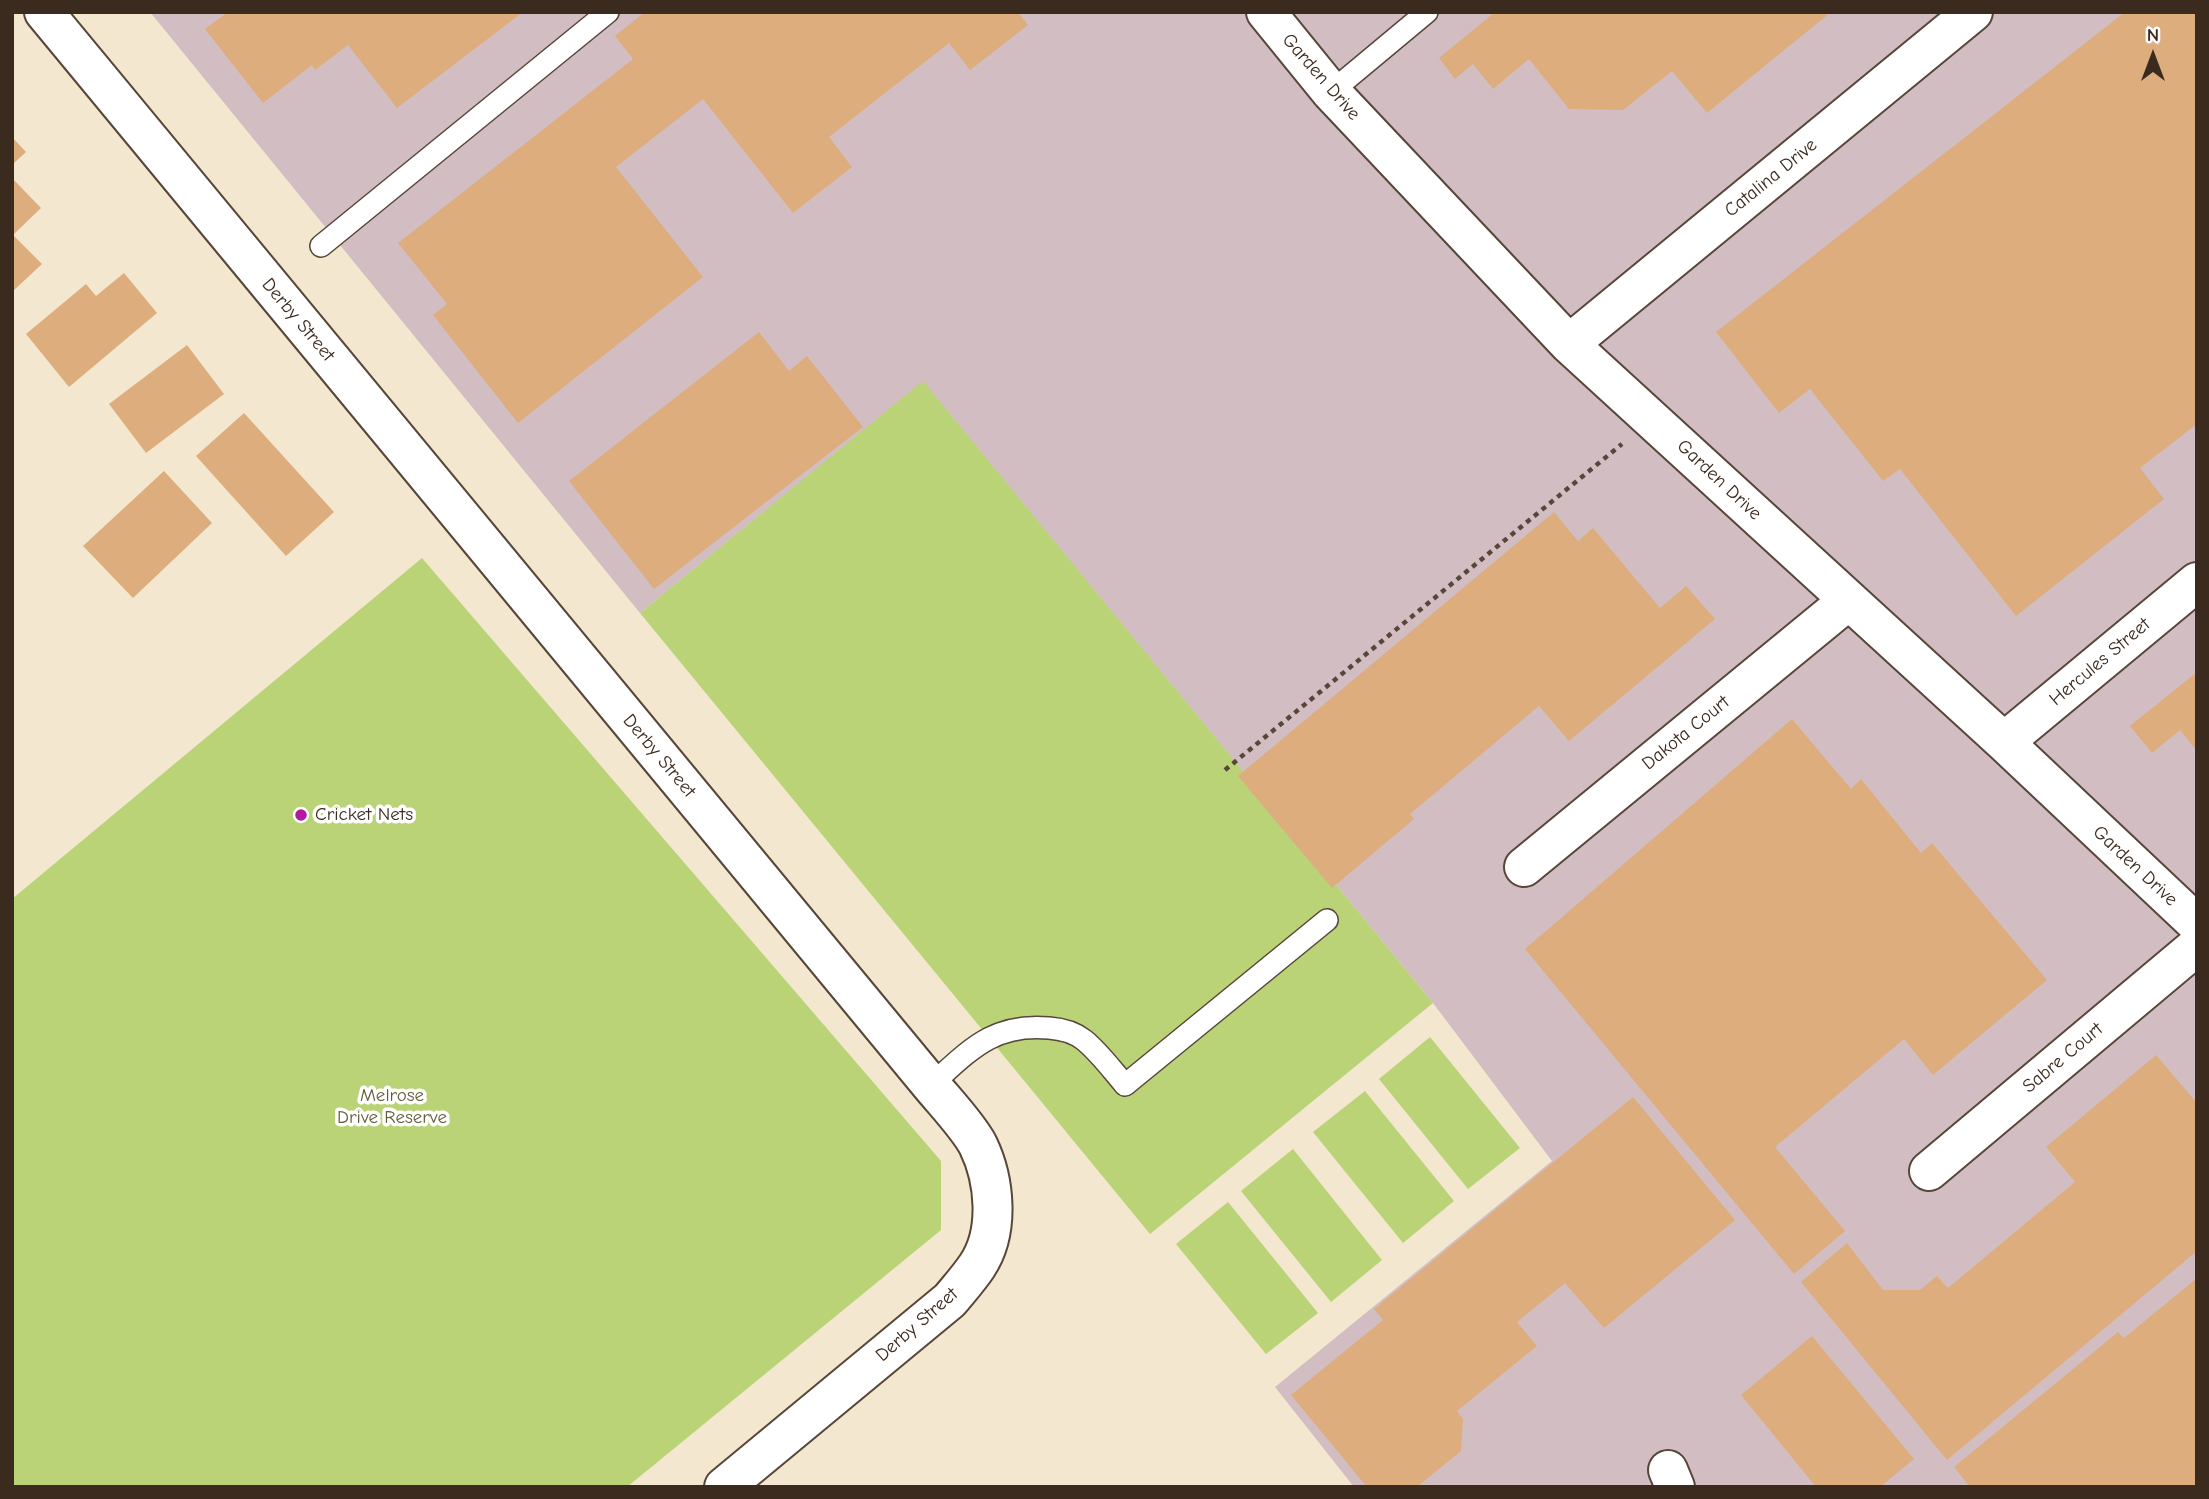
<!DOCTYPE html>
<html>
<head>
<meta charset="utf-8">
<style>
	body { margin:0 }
	#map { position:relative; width:2209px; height:1499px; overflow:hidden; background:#f3e7cf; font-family:"Comic Neue",sans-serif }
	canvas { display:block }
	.frame { position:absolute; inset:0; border:14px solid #3b2a1e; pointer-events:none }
	.north { position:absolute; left:2118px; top:21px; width:70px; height:70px; -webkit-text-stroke:5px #fff; paint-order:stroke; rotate:0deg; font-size:19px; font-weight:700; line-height:28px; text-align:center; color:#3b2a1e }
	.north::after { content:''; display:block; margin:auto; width:24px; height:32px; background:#3b2a1e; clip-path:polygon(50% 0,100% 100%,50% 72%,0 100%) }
</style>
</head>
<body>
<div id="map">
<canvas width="2209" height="1499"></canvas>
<div class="frame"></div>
<div class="north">N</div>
</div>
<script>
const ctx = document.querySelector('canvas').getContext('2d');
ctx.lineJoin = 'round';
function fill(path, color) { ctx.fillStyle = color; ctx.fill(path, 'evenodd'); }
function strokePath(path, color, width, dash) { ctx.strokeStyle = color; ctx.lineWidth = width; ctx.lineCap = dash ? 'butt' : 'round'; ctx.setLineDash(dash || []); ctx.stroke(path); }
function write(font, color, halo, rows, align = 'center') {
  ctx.font = font + ' "Comic Neue",sans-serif'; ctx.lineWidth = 7; ctx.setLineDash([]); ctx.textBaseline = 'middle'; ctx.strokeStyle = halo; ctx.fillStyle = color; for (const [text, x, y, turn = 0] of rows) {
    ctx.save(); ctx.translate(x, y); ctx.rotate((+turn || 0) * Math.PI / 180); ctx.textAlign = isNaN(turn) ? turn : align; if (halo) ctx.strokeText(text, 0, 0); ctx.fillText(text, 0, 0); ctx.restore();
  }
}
fill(new Path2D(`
	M 150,12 L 2197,12 L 2197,1487 L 1354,1487 L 1275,1387 L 1552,1161 L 1433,1003 L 923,382 L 640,613 Z`), '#d2bec2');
fill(new Path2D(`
	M 923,381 L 1433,1003 L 1150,1234 L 640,613 Z
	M 422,558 L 941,1161 L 941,1230 L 627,1487 L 12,1487 L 12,899 Z
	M 1430,1037 L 1520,1148 L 1468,1189 L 1379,1079 Z
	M 1365,1091 L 1454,1201 L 1403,1243 L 1313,1132 Z
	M 1293,1149 L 1382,1260 L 1331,1302 L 1241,1191 Z
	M 1228,1202 L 1318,1313 L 1266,1354 L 1176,1244 Z`), '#bad377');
fill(new Path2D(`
	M 228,12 L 523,12 L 397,108 L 348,45 L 315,70 L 312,65 L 263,103 L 205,29 Z
	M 645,12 L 1018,12 L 1028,25 L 970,70 L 949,43 L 829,137 L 852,167 L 793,213 L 703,99 L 616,167 L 703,277 L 518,423 L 433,315 L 447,304 L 398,243 L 633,59 L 615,36 Z
	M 1495,12 L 1831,12 L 1707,113 L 1672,71 L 1623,110 L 1569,109 L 1529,59 L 1493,89 L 1473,64 L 1455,79 L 1439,58 Z
	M 2125,12 L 2197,12 L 2197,424 L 2140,468 L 2164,499 L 2016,616 L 1900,469 L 1883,481 L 1810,389 L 1779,413 L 1716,332 Z
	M 12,137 L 26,152 L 12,165 Z
	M 12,178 L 41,208 L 13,235 L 42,264 L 12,292 Z
	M 124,273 L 157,313 L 69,387 L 26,334 L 86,284 L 96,296 Z
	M 759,332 L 789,371 L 807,356 L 863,427 L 654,589 L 569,481 Z
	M 187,345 L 224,394 L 146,453 L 109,404 Z
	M 244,413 L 334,512 L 286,556 L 196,456 Z
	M 164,471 L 212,523 L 133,598 L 83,546 Z
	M 1554,512 L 1578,541 L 1593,528 L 1660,608 L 1686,586 L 1715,619 L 1569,741 L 1539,706 L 1410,814 L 1414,819 L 1332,888 L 1238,776 Z
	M 2197,672 L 2197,751 L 2180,730 L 2152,753 L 2130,726 Z
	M 1792,719 L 1851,789 L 1861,779 L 1921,853 L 1932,843 L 2047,980 L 1933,1075 L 1904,1039 L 1775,1147 L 1845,1231 L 1794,1274 L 1525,949 Z
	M 2156,1055 L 2197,1103 L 2197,1251 L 1947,1460 L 1801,1282 L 1847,1243 L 1883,1290 L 1920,1290 L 1937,1276 L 1948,1288 L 2075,1182 L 2046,1147 Z
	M 1633,1097 L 1735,1220 L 1604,1328 L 1565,1283 L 1517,1322 L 1537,1346 L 1457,1411 L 1463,1419 L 1461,1451 L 1417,1487 L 1367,1487 L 1291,1395 L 1383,1320 L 1374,1309 Z
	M 2197,1278 L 2197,1487 L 1970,1487 L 1954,1467 L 2118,1332 L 2124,1338 Z
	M 1812,1336 L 1914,1459 L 1880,1487 L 1816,1487 L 1741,1395 Z`), '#ddad7e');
const lane = new Path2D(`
	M 1331,92 L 1427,12
	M 321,246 L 608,12
	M 931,1085 C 970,1050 993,1023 1049,1028 C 1062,1029 1074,1032 1084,1040 C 1100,1053 1112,1070 1125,1085 L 1327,920`);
const street = new Path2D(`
	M 44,12 L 931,1085 C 945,1102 968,1126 978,1145 C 995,1180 1000,1232 977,1266 C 969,1278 959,1289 950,1300 L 724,1487
	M 1266,12 L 1331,92 L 1569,344 L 2004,742 L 2197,924
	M 1569,344 L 1973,12
	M 2004,742 L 2197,582
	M 1524,867 L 1849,600
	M 1929,1171 L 2197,946
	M 1668,1470 L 1675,1487`);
strokePath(lane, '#574639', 24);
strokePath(street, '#574639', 42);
strokePath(new Path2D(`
	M 1225,770 L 1622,444`), '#574639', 4.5, [5, 5]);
strokePath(lane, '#fff', 21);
strokePath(street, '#fff', 38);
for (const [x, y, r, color] of [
	[301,815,7,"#b5179e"]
]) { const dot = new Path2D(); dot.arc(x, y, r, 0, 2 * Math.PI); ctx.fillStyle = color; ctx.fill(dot); strokePath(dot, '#fff', 2.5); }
write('19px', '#3b2a1e', '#fff', [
	["Garden Drive",1321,77,49],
	["Catalina Drive",1771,178,-39],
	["Derby Street",298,320,50],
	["Garden Drive",1719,480,43],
	["Hercules Street",2100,662,-40],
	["Dakota Court",1686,733,-39],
	["Derby Street",659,756,50],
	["Garden Drive",2135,866,43],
	["Sabre Court",2063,1058,-40],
	["Derby Street",917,1325,-41]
]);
write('19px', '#3b2a1e', '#fff', [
	["Cricket Nets",315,815]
], 'left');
write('19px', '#615d39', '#fff', [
	["Melrose",392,1096],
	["Drive Reserve",392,1118]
]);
</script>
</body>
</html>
